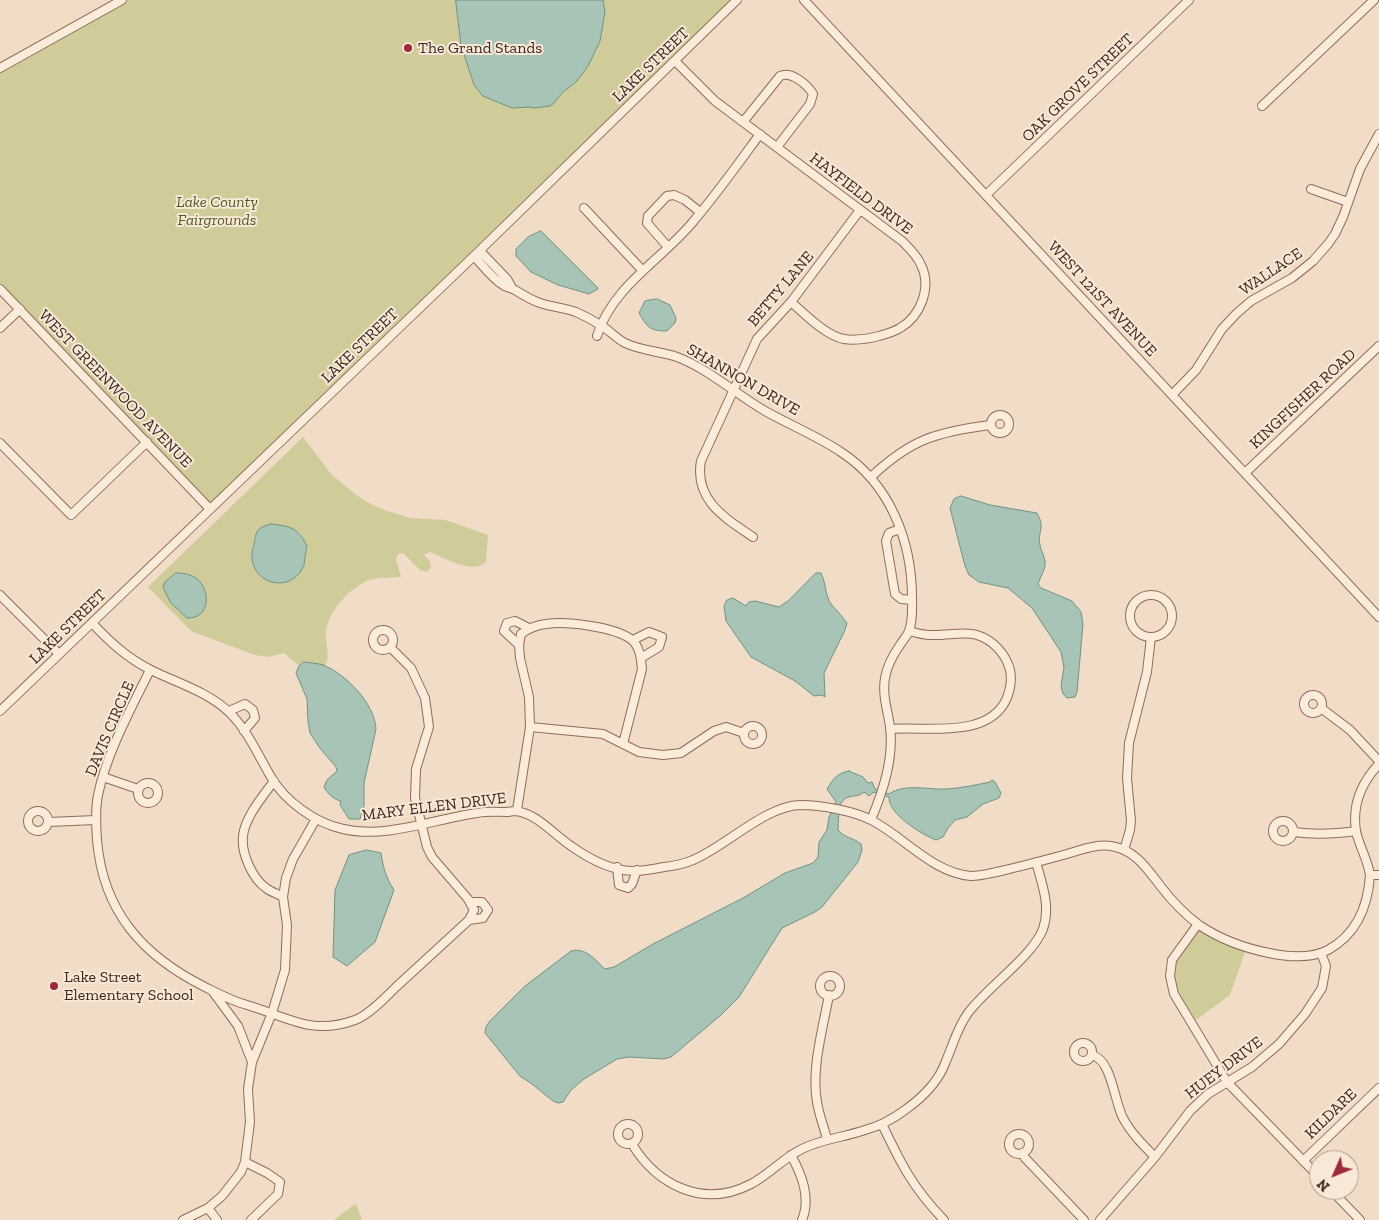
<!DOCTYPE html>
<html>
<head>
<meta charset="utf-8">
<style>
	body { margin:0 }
	#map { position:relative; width:1379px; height:1220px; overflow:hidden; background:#f0dcc7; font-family:"Zilla Slab",serif }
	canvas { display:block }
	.north { position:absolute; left:1309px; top:1150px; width:50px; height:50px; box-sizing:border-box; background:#f7e8d7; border:1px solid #ac9b8d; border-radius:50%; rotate:226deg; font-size:14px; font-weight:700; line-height:20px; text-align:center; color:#3c281f }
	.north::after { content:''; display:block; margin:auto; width:18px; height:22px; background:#9e293e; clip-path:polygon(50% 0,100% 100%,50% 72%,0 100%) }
</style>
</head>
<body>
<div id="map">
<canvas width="1379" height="1220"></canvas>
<div class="north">N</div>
</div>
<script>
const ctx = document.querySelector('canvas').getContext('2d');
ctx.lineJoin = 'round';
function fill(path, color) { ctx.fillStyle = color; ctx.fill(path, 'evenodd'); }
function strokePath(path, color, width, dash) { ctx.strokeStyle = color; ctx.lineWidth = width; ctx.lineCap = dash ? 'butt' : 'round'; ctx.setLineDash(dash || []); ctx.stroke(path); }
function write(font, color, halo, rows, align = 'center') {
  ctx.font = font + ' "Zilla Slab",serif'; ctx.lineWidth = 4; ctx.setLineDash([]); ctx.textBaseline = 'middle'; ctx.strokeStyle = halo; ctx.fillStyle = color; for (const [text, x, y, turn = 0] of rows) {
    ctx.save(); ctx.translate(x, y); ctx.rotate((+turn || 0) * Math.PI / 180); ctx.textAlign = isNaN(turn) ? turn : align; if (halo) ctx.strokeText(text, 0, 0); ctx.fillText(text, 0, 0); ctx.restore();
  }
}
fill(new Path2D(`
	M 122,0 L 737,0 L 211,509 L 0,290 L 0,68 Z
	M 303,437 L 331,474 L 356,495 L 369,503 L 384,510 L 410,518 L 446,520 L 488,535 L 486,562 C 472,575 445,558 430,552 L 424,555 L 429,560 L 431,567 L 427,572 L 420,570 L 403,553 L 398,554 L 396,559 L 401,577 C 390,578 377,577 366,581 C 349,590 328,611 326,632 C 325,643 331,656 325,666 L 304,662 L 299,666 L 284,653 L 268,657 L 255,655 L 191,631 L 148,587 ZM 300,533 L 307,546 C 305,560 303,566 295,578 L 252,554 L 255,534 Z
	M 1200,931 L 1245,952 L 1230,995 L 1196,1020 C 1185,1002 1166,980 1178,959 C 1183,950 1190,942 1196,933 Z
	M 356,1203 L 362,1220 L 334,1220 Z`), '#cfcc9a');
const water = new Path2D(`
	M 456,0 L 603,0 L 605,12 L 600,41 L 588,66 L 577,81 L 562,93 L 553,104 L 550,106 L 534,108 L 529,107 L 512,108 L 483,96 L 474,85 L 461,45 Z
	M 541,231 L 597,287 L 598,289 L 589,294 L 558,285 L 531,272 L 516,256 L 516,249 L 528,237 Z
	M 657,299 L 670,305 L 676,318 L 675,323 L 667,331 C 650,331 647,327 639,313 L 645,301 Z
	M 961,496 L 990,505 L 1037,513 C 1046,529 1037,532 1040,545 C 1041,552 1046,558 1045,565 C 1045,569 1040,578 1038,584 L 1041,588 L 1072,601 L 1081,612 L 1083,624 L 1077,692 L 1075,697 L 1067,698 L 1063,694 L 1061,686 L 1064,667 L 1061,652 L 1032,608 L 1008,588 L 979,582 L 969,575 L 965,566 L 950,508 L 954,499 Z
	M 271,524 C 291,526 298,528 307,546 C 306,549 304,564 304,565 C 292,595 250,585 252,553 C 252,551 253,548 254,545 C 256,531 256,528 271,524 Z
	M 176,573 C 183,573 190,574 196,578 C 211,589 211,619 187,618 L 170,602 L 163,587 L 165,582 Z
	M 816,573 L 821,573 C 826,583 825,595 831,604 C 836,610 842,616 847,623 L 845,630 L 824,673 L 825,697 L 822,695 L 814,696 L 795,681 L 751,657 L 726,621 L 724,606 L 727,600 L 733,598 L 746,606 L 749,602 L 755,601 L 779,607 L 788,601 Z
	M 304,662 C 310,663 317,663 323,665 C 346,674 375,704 376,729 L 364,783 L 364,806 L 360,819 L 349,819 L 340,805 L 341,801 C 334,800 327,793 324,787 L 327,780 L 337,771 L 336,767 L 319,747 L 310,733 L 308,721 L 307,699 L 296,673 L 299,666 Z
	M 849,771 L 863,777 L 868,783 L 872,782 L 875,789 L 889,794 C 905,783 928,790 947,789 C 961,788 976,785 990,782 L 992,780 L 995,782 L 1001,793 L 999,798 L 983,804 L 967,817 L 955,820 L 948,828 L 943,837 L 936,840 C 921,834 888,814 889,797 L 874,792 L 869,796 L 864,792 C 858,797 856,795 849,797 C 836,800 839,820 838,830 C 845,838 854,838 861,844 L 862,850 L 858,862 L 822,907 L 815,912 L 782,928 L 739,997 L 721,1015 L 671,1057 L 664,1059 L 629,1057 L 617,1059 L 584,1079 L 571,1090 L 563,1102 L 558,1103 L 553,1101 L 532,1084 L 520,1076 L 485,1033 L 486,1027 L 489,1022 L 525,986 L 571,951 C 586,947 595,960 605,969 L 614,967 L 653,944 L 743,898 L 785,873 L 813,863 L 818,857 L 819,842 L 827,830 L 829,817 L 836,802 L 827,789 C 833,779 837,773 849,771 Z
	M 367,850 L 381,853 C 383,867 386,878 394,890 L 375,942 L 347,966 L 333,957 L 335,890 L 349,855 Z`);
fill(water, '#a8c4b7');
strokePath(water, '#6e9383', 1);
const minor = new Path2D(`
	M 804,0 L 1379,617
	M 675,61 L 715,101 L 902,241 C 909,248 917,255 921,265 C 932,287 921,316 900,328 C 894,332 886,334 879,336 C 867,339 856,341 844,339 C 826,336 805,314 791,302
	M 0,68 L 122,0
	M 1262,106 L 1374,0
	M 743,122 L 780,76 C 791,71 807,84 813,94 L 810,104 L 777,147
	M 1311,189 L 1348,202
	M 986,195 L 1189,0
	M 584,208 L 643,271
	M 668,247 L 647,223 L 648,216 L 667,196 L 674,195 L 685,200 L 700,212
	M 480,251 L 507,279 L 512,288
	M 474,256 C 483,266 492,278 503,285 C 507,288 511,288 515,290 C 523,295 531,300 540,303 C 552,307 565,308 576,312 C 585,316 594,321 602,326 C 610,331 617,339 625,343 C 642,351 660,351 677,357 C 707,368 736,394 765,411 C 790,425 817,436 841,452 C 890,484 912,541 912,598 C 912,609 913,621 909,631 C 907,636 903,640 900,645 C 893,655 887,666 885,678 C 882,696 888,711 890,727 C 894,759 883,791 871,820
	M 0,289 L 210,509
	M 0,328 L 20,309
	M 597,336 C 612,287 661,260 692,223 C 716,195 738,164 760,134
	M 1172,395 L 1196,370 L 1222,329 L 1236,314 L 1251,301 L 1292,278 L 1313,261 L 1328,244 L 1335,234 L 1343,217 L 1360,169 L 1379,134
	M991 424a9 9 0 1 1 18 0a9 9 0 1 1-18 0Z
	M 0,443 L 71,515 L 147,442
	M 1245,473 L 1379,346
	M 871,477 C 911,439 937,432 990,425
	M 900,529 L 889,533 L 886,541 L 895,594 L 901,599 L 912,600
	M 753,537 C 725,518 694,500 701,461 L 757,339 L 791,302 L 860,210
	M 0,595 L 59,654
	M1130 616a21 21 0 1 1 42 0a21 21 0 1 1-42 0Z
	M 92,623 C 110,642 127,658 151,670 C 177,683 209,692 230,713 C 248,731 258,755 271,777 C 285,801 315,823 343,829 C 386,839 434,819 477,813 C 487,811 497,812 507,812 C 509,812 512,811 514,811 C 536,812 554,835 571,846 C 588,858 612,871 634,871 C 643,871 654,869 664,867 C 673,866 684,864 693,860 C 725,847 765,806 800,805 C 821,805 855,811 873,821 C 905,838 933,873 971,876 C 981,876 991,873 1001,871 C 1023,866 1045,860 1067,854 C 1081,850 1096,844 1111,846 C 1136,850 1147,869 1162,888 C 1172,901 1186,915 1199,925 C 1220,939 1244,948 1269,953 C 1288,957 1310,959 1328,950 C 1357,934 1368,907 1370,875 L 1379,875
	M373 640a10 10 0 1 1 20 0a10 10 0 1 1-20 0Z
	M 633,640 L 649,632 L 662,637 L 659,647 L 641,658
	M 519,645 L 504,631 L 507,623 L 515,621 L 529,628
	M 150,670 C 131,709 107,752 98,795 C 95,809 96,825 97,840 C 103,912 143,956 205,987 C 219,994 232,1001 247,1005 C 288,1017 311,1036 355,1020 C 369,1015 386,997 396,987 C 421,964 445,942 469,920 L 474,910 L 468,899 L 432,857 L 427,847 L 415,798 L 416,769 L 429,727 L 425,698 L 411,668 L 390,647
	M1304 704a9 9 0 1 1 18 0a9 9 0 1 1-18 0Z
	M 1321,708 L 1350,730 L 1379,761
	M 0,711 L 474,256 L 737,0
	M 229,711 L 245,704 L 253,710 L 255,718 L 244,731
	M744 735a9 9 0 1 1 18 0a9 9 0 1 1-18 0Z
	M 530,727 L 603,734 L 639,752 L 663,755 L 681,753 L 714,731 L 726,727 L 744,733
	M 890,729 C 927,726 987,739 1006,700 C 1010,691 1012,680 1010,670 C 1006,654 993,640 977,635 C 963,631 946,636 931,635 C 924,635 916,633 909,631
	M 103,777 L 138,789
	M 274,781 C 263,796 245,817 243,836 C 241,853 252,878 266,888 C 271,892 278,894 283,897
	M138 793a10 10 0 1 1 20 0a10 10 0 1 1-20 0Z
	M 517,810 L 530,727 L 529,697 L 520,658 L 519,645 L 521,634 C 529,628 537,625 546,624 C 567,621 616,627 632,640 C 640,647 641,659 642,669 L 623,744
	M28 821a10 10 0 1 1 20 0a10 10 0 1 1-20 0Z
	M1273 831a10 10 0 1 1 20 0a10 10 0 1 1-20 0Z
	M 48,822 L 96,820
	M 1294,832 C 1315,835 1335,834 1356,831
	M 1124,850 L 1130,830 L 1131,821 L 1127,778 L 1129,743 L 1147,672 L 1151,637
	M 617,867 L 619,885 L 628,888 L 632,884 L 637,870
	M 1370,875 C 1368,860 1359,846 1356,831 C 1352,805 1362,782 1379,764
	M 469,920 L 483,918 L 488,910 L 482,902 L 470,902
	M 1198,924 L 1172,960 L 1170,976 L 1174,994 L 1227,1082 L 1319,1177
	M820 986a10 10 0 1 1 20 0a10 10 0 1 1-20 0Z
	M 213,992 L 238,1026 L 252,1062
	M1074 1052a9 9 0 1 1 18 0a9 9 0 1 1-18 0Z
	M 1092,1055 C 1112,1060 1114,1101 1123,1118 C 1131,1133 1143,1145 1155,1157
	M618 1134a10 10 0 1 1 20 0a10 10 0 1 1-20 0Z
	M 882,1124 C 901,1164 913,1188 944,1220
	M1009 1144a10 10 0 1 1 20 0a10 10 0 1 1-20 0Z
	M 827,1139 C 824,1127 819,1115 817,1102 C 811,1069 823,1028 829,995
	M 632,1144 C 657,1185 703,1209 751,1184 C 770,1174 784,1157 804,1148 C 823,1139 845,1137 865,1130 C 880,1126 893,1119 905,1110 C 922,1098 939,1081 946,1061 C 953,1045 957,1028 968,1013 C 987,987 1032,957 1043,929 C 1051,906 1042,884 1036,862
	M 1022,1153 L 1025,1158 L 1084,1220
	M 791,1155 C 802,1175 811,1198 802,1220
	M 1303,1161 L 1379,1088
	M 245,1162 L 267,1173 L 280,1182 L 278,1194 L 251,1220
	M 1331,1190 L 1360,1220
	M 208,1208 L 217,1220
	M 183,1220 L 208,1208 L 222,1196 L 241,1172 L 245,1162 L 250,1122 L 248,1089 L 252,1062 L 272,1013 L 285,970 L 287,925 L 283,897 L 286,878 L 293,859 L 316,819
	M 1100,1220 L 1155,1157 L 1190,1111 L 1208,1094 L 1252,1067 L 1279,1044 L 1305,1014 L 1322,988 L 1326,966 L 1321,953`);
strokePath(minor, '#8d6d5b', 10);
strokePath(minor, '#faebdb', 8);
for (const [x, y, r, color] of [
	[408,48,5,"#9e293e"],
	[54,986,5,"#9e293e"]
]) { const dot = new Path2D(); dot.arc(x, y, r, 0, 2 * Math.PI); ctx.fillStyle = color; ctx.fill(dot); strokePath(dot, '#f7e8d7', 2); }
write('16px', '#3c281f', '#f7e8d7', [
	["The Grand Stands",418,48],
	["Lake Street",64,977],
	["Elementary School",64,995]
], 'left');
write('16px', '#3c281f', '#f7e8d7', [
	["LAKE STREET",651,65,-44],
	["OAK GROVE STREET",1078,88,-44],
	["HAYFIELD DRIVE",861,194,37],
	["WALLACE",1271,272,-34],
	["BETTY LANE",781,289,-50],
	["WEST 121ST AVENUE",1102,299,47],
	["LAKE STREET",360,346,-44],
	["SHANNON DRIVE",743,380,30],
	["WEST GREENWOOD AVENUE",115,389,46],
	["KINGFISHER ROAD",1303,399,-43],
	["LAKE STREET",68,627,-44],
	["DAVIS CIRCLE",110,729,-67],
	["MARY ELLEN DRIVE",434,807,-7],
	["HUEY DRIVE",1224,1068,-37],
	["KILDARE",1331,1114,-44]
]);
write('italic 16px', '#565925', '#f7e8d7', [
	["Lake County",217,202],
	["Fairgrounds",217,220]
]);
</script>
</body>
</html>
